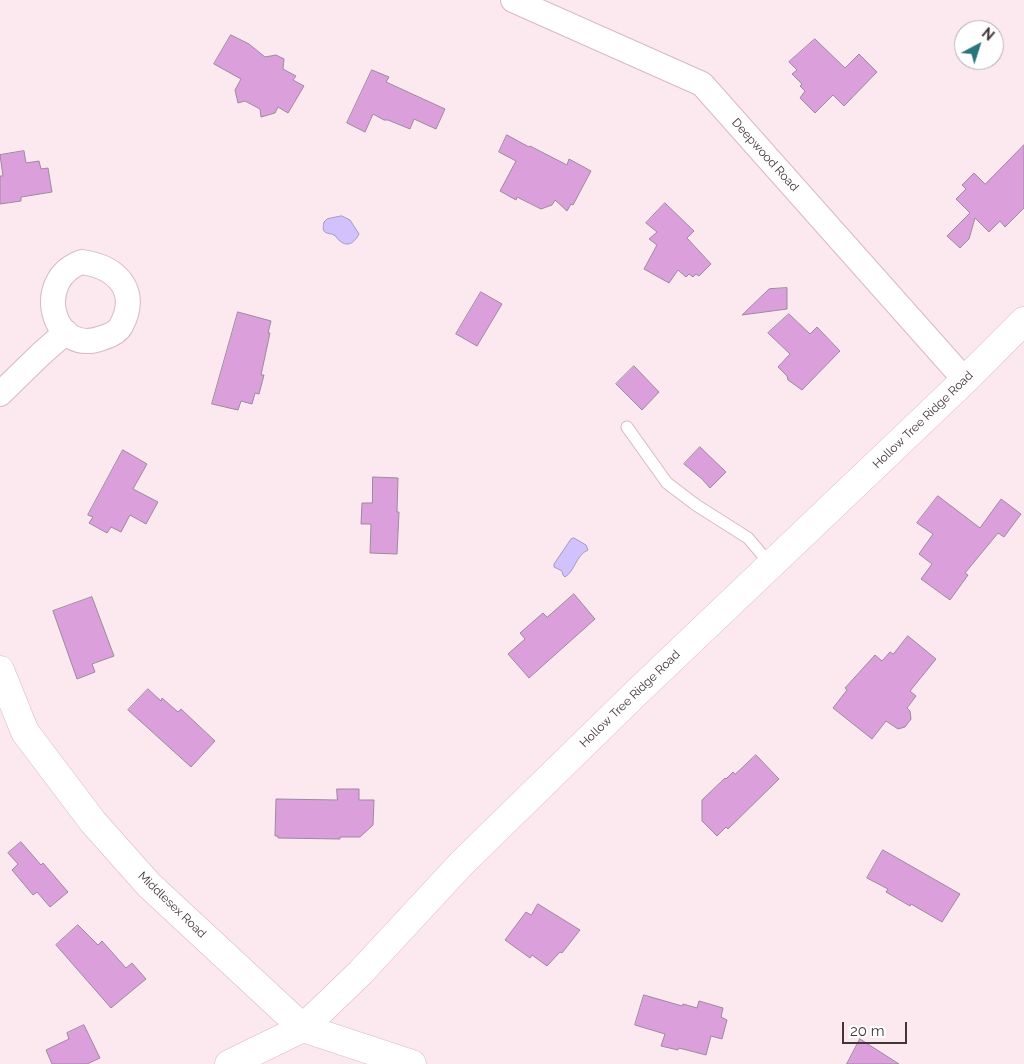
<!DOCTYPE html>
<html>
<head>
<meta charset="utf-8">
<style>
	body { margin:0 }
	#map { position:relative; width:1024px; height:1064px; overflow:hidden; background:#fce8ef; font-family:Raleway,sans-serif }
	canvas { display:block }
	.north { position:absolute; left:954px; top:20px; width:50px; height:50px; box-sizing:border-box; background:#fff; border:1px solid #b3aeb0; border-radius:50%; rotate:40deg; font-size:14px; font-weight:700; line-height:20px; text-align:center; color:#413539 }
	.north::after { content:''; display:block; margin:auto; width:18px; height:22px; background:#2b747c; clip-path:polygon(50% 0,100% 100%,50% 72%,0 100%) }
	.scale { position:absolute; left:842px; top:1022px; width:65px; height:22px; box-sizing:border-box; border:2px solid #413539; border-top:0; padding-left:6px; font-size:15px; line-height:18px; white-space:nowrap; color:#413539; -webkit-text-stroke:4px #fff; paint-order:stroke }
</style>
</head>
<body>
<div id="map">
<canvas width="1024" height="1064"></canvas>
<div class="north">N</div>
<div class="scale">20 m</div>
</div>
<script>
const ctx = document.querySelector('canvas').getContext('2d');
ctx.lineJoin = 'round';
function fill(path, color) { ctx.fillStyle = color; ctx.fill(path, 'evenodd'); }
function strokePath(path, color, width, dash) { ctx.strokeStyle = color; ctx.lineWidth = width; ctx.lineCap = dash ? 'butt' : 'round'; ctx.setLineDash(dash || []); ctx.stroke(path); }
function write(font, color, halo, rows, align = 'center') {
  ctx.font = font + ' Raleway,sans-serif'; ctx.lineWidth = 4; ctx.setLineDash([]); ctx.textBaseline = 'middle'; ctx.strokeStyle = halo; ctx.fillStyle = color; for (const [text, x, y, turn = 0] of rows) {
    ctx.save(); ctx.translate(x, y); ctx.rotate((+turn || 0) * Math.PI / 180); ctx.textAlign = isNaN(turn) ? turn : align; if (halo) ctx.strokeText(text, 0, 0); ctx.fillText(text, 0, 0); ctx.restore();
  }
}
const water = new Path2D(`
	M 342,216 L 350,220 L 359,234 C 355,242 348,248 340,241 C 337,239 337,237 334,235 C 327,232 321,235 324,222 L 327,219 Z
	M 574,538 L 586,545 L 588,550 C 576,555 575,571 565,577 L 563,575 L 562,571 L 554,567 L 554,564 L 571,539 Z`);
fill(water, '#d1c2fe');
strokePath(water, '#a698c3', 1);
const building = new Path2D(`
	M 231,35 L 249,44 L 265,57 L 276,55 L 284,59 L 283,69 L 296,76 L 293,80 L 304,86 L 288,113 L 278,107 L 275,113 L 261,117 L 260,109 L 245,101 L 238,103 L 235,90 L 241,79 L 214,64 Z
	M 815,39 L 845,68 L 859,54 L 877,72 L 844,106 L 833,95 L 815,113 L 800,98 L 805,91 L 800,86 L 802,84 L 792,74 L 797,70 L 789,62 Z
	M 372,70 L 389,77 L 386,82 L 445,109 L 436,129 L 414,119 L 410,129 L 388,120 L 384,120 L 373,114 L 365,132 L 347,123 Z
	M 507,135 L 529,147 L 530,146 L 567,165 L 569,159 L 591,171 L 573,205 L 571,204 L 567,211 L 555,200 L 552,205 L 541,209 L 517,197 L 516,200 L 500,191 L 516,161 L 499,152 Z
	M 1024,145 L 1024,208 L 1005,227 L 1000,221 L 989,232 L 975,218 L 969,239 L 960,248 L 947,236 L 970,213 L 956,199 L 966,189 L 962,185 L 974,173 L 985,184 Z
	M 24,151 L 26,163 L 39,161 L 41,169 L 48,168 L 52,192 L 21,197 L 21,201 L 0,204 L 0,176 L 3,176 L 0,155 Z
	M 665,203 L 694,231 L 687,238 L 711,264 L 699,276 L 696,274 L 693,277 L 689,274 L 686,277 L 678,270 L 669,283 L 644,269 L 657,245 L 649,239 L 657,232 L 646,223 Z
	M 787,288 L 787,309 L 742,315 L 769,289 Z
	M 481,292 L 502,304 L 477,346 L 456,334 Z
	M 238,312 L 271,321 L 268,333 L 270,333 L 261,375 L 264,375 L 259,394 L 255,393 L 252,404 L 241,401 L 238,410 L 212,404 Z
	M 789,314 L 810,334 L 817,327 L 840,351 L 802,390 L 788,380 L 787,376 L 778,367 L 790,354 L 768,333 Z
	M 634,366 L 659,392 L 642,410 L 616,384 Z
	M 700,447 L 726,472 L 710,488 L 702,479 L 684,464 Z
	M 123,450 L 147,464 L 133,489 L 158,502 L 146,524 L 130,515 L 121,532 L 111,527 L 107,533 L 89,523 L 93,517 L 88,515 Z
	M 373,477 L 398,478 L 397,512 L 399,512 L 397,554 L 370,553 L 371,524 L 361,524 L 362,503 L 372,503 Z
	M 938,496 L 980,528 L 1001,499 L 1021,514 L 1004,537 L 998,533 L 965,573 L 968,575 L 950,600 L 921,579 L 932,564 L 919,554 L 933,534 L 917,523 Z
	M 574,594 L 595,619 L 529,678 L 508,654 L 525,639 L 520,633 L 543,613 L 547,617 Z
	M 92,597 L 114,656 L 92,664 L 95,672 L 77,679 L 53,611 Z
	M 908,636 L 936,659 L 910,691 L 916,696 L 907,708 L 910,711 L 911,719 L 905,727 L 898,729 L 886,721 L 872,739 L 833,708 L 847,690 L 845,688 L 875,655 L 882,661 L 890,652 L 893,654 Z
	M 148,689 L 161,701 L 162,698 L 178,712 L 181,709 L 215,741 L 191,767 L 128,710 Z
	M 756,755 L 779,779 L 728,829 L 726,827 L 717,836 L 702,821 L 702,800 L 725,778 L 726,779 L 733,772 L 735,774 Z
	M 337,789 L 359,789 L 359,800 L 374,800 L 373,825 L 360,837 L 340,837 L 340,839 L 278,838 L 278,836 L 275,836 L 276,799 L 337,800 Z
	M 21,842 L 41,865 L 43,863 L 68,892 L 50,907 L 37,892 L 33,895 L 12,870 L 18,864 L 8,853 Z
	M 883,850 L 960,894 L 942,922 L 911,904 L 910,906 L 886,892 L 888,889 L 867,878 Z
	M 538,904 L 580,930 L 562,953 L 560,952 L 547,966 L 532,955 L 530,958 L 505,940 L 526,912 L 531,915 Z
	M 78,925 L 98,945 L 102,941 L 126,968 L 132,963 L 146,979 L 111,1008 L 56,945 Z
	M 644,995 L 682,1006 L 683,1004 L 697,1008 L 699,1001 L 723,1008 L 721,1017 L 727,1020 L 722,1039 L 711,1036 L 706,1055 L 679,1048 L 678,1050 L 661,1046 L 665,1034 L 635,1025 Z
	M 84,1025 L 100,1058 L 87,1064 L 52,1064 L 46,1050 L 69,1039 L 67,1033 Z
	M 860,1039 L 899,1064 L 847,1064 Z`);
fill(building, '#dba0db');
strokePath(building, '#9d899d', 1);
const service = new Path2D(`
	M 627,427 L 667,483 L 696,505 L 748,538 L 771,565`);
const minor = new Path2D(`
	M 513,0 L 702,84 L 965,380
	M 82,262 C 117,267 140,291 121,326 C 117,333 109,336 102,338 C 52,357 32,279 82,262 Z
	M 0,394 L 41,354 L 66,332`);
const tertiary = new Path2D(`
	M 0,670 L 25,732 L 93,822 L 149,885 L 303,1028 L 360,973 L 462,863 L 634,695 L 965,380 L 1024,321`);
const secondary = new Path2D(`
	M 229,1064 L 303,1028 L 412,1064`);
strokePath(service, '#d8b9c3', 13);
strokePath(minor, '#d8b9c3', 26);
strokePath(tertiary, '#d8b9c3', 29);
strokePath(secondary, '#d8b9c3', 29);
strokePath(service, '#fff', 11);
strokePath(minor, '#fff', 24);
strokePath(tertiary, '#fff', 28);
strokePath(secondary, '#fff', 28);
write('12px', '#413539', '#fff', [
	["Deepwood Road",765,155,48],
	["Hollow Tree Ridge Road",923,420,-44],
	["Hollow Tree Ridge Road",630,699,-44],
	["Middlesex Road",172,905,44]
]);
</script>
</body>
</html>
